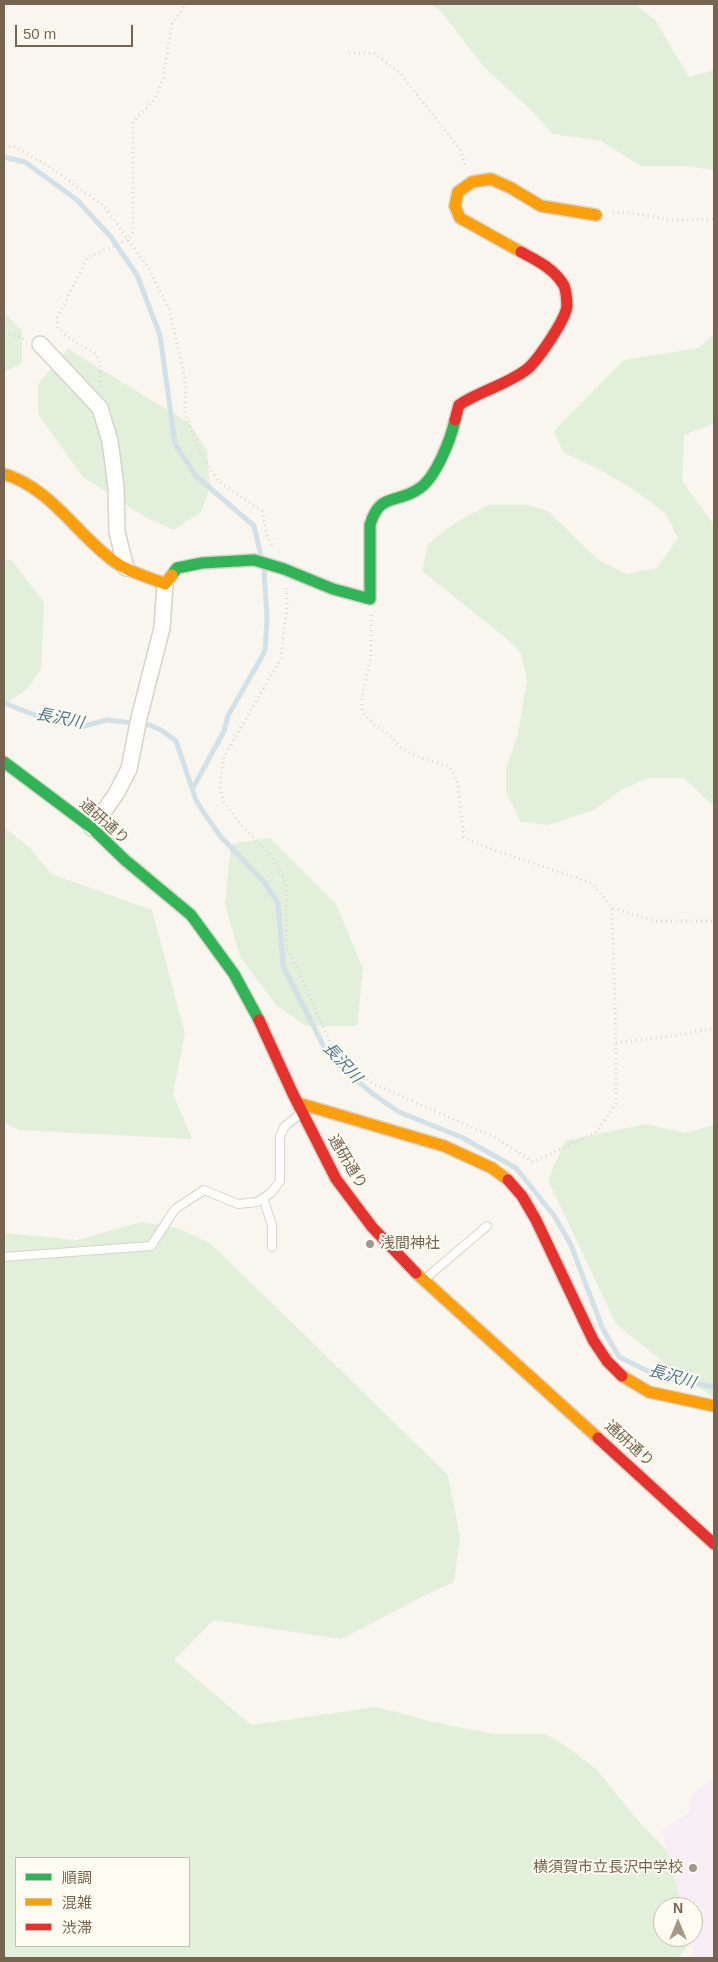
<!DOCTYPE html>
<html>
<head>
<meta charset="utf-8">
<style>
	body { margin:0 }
	#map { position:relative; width:718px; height:1962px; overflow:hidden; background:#f8f6ee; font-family:Helvetica,"Noto Sans JP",sans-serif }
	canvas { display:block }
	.frame { position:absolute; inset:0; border:5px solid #75644f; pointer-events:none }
	.legend { position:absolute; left:15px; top:1857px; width:175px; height:90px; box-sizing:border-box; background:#fefbf2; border:1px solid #c7bfb1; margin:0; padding:6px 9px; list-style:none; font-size:15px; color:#75644f }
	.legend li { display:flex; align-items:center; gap:10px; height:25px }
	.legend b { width:25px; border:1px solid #c7bfb1 }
	.north { position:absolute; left:653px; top:1897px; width:50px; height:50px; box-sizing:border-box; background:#fefbf2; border:1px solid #c7bfb1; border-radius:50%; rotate:0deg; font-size:14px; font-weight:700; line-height:20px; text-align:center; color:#75644f }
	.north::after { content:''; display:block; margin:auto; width:18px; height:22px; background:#a39787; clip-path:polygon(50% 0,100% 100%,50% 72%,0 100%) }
	.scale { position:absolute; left:15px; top:25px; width:118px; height:22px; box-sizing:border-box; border:2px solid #75644f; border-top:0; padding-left:6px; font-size:15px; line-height:18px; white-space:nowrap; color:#75644f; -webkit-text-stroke:4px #fefbf2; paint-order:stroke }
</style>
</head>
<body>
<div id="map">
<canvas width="718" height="1962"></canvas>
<div class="frame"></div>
<ul class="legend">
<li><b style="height:6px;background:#30b455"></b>順調</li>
<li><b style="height:6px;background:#ff9f0a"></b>混雑</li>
<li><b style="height:6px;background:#e5322d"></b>渋滞</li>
</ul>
<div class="north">N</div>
<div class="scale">50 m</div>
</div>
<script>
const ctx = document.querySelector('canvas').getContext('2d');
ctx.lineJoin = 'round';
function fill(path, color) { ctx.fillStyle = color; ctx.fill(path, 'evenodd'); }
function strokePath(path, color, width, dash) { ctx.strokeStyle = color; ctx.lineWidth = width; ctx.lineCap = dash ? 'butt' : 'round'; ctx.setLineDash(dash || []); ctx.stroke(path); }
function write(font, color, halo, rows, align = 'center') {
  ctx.font = font + ' Helvetica,"Noto Sans JP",sans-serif'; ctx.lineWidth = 4; ctx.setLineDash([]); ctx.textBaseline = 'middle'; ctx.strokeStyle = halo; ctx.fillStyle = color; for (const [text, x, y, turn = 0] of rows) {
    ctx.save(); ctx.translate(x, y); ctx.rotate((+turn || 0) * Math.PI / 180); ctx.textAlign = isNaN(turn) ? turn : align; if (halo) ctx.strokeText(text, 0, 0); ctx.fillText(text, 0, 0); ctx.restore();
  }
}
fill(new Path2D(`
	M 714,1779 L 714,1958 L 697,1958 L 693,1955 L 689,1937 L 693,1937 L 693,1907 L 681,1907 L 662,1830 L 689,1813 L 691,1794 Z`), '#f6eef4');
fill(new Path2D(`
	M 429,4 L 635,4 L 655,20 L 689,77 L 714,70 L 714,170 L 683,166 L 641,166 L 601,141 L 553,134 L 531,110 L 485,68 L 440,10 Z
	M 4,312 L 22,331 L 22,363 L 4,372 Z
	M 714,334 L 714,423 L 684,435 L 682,481 L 714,525 L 714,803 L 711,804 L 684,778 L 648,778 L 621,790 L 594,810 L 548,825 L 521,822 L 506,792 L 506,769 L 518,733 L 527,680 L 521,653 L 506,638 L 422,571 L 428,544 L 455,523 L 488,505 L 527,505 L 548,511 L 597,559 L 627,574 L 657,568 L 678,538 L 666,514 L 636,491 L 600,470 L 563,452 L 554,431 L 624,360 L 699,348 Z
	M 68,349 L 189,423 L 207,450 L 210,488 L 201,512 L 174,530 L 147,518 L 83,477 L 38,414 L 38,384 Z
	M 4,560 L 11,560 L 44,602 L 41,669 L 26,690 L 4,704 Z
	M 4,827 L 30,848 L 51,874 L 152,910 L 185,1034 L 173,1094 L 192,1139 L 21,1130 L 4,1123 Z
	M 270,838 L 336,904 L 363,969 L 357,1026 L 306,1026 L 276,1005 L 240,957 L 225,904 L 231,844 Z
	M 646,1124 L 685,1133 L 714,1125 L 714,1398 L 677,1373 L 616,1324 L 548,1180 L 565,1141 Z
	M 141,1222 L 177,1228 L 210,1243 L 448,1475 L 460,1537 L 454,1582 L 427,1594 L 342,1639 L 213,1620 L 174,1660 L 251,1725 L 376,1707 L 433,1722 L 493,1734 L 545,1734 L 566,1746 L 596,1769 L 640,1823 L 667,1851 L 682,1907 L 663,1907 L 663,1937 L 691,1937 L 692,1941 L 678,1958 L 4,1958 L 4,1233 L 77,1240 ZM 16,1858 L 189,1858 L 189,1946 L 16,1946 Z`), '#e2efda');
strokePath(new Path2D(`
	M 4,157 L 25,162 L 77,200 L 111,237 L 137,275 L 160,335 L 175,444 L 196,476 L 254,526 L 261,556
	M 4,703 L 48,720 L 84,726 L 107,720 L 150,725 L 161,730 L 176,741 L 196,800 L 202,810 L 221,837 L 264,882 L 278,903 L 283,966 L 324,1047 L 339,1065 L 373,1094 L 399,1112 L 461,1137 L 516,1168 L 555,1217 L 571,1245 L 602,1327 L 619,1357 L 658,1376 L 714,1387
	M 193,788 L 224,731 L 228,716 L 265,651 L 267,618 L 264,569`), '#d1e1e7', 5);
const lane = new Path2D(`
	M 263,1198 L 272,1225 L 272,1247
	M 4,1257 L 151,1246 L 175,1209 L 204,1190 L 238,1204 L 257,1202 L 271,1193 L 280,1181 L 280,1137 L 284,1127 L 300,1114
	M 426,1278 L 487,1226`);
const street = new Path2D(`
	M 40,344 L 100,408 L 110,441 L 116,487 L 117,532 L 126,568
	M 92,828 L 116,794 L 129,769 L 139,718 L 162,628 L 165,584`);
const fast = new Path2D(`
	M 172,575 L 177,568 L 202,563 L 254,560 L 284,569 L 333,589 L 370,599 L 370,525 C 380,491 397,505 420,488 C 436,477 451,439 455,420
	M 4,762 L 92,828 L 125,860 L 191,915 L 234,974 L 259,1020`);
const slow = new Path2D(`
	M 521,252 L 460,218 L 455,206 L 458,192 L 472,182 L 491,179 L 511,188 L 541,206 L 596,215
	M 4,474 C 51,488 77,535 115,562 C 130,573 149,577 165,584 L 172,575
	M 298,1103 L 444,1146 L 492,1168 L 508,1180
	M 416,1273 L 598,1438
	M 622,1376 L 649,1392 L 714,1406`);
const jam = new Path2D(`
	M 455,420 L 459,405 C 480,391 506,385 526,370 C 537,362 566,319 567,306 C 567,301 566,288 563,284 C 553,268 536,260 521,252
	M 259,1020 L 293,1094 L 336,1179 L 372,1227 L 416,1273
	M 508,1180 L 522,1196 L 536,1220 L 593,1340 L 607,1361 L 622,1376
	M 598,1438 L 714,1544`);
strokePath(lane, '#d7d3cc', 10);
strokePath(street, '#d7d3cc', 18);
strokePath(fast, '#d6d2c9', 14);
strokePath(slow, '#d6d2c9', 14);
strokePath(jam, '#d6d2c9', 14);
strokePath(new Path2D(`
	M 349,53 L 374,53 L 399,72 L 460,149 L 466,167
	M 4,146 L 16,147 L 56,171 L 105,207 L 149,269 L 170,311 L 186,385 L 185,414 L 201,454 L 218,481 L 262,511 L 267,536 L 273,547
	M 613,213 L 625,212 L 672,220 L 714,219
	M 4,332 L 27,340
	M 100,387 L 100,364 L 96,354 L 70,339 L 58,327 L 57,318 L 88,257 L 128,240 L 133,232 L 133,122 L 155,99 L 163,78 L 172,24 L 181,12 L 185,4
	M 286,588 L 287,605 L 281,658 L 224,757 L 220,784 L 223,801 L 242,826 L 270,854 L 286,883 L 286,948 L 295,963 L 331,1045 L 351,1066 L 372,1083 L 496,1138 L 533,1162 L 596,1132 L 616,1104 L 616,1043 L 612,908
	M 371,615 L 371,656 L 362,697 L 362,711 L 373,724 L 389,735 L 401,748 L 421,758 L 448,766 L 457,779 L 464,837 L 485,847 L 592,883 L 612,908 L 655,921 L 714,921
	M 616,1043 L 685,1034 L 713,1028`), '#dad6d0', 3, [1, 4]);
strokePath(lane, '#fefefc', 8);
strokePath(street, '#fefefc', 15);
strokePath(fast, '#30b455', 11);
strokePath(slow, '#ff9f0a', 11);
strokePath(jam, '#e5322d', 11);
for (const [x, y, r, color] of [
	[370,1244,5,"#a39787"],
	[693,1868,5,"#a39787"]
]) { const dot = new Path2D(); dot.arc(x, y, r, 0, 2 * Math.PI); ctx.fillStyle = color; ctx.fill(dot); strokePath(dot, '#fefbf2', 2); }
write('15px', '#75644f', '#fefbf2', [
	["通研通り",104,822,41],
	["通研通り",347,1162,59],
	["通研通り",629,1444,42]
]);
write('15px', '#75644f', '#fefbf2', [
	["浅間神社",380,1244],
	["横須賀市立長沢中学校",683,1868,"right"]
], 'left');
write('italic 16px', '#4d768d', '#fefbf2', [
	["長沢川",60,719,11],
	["長沢川",342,1063,47],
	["長沢川",672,1377,16]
]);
</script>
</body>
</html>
